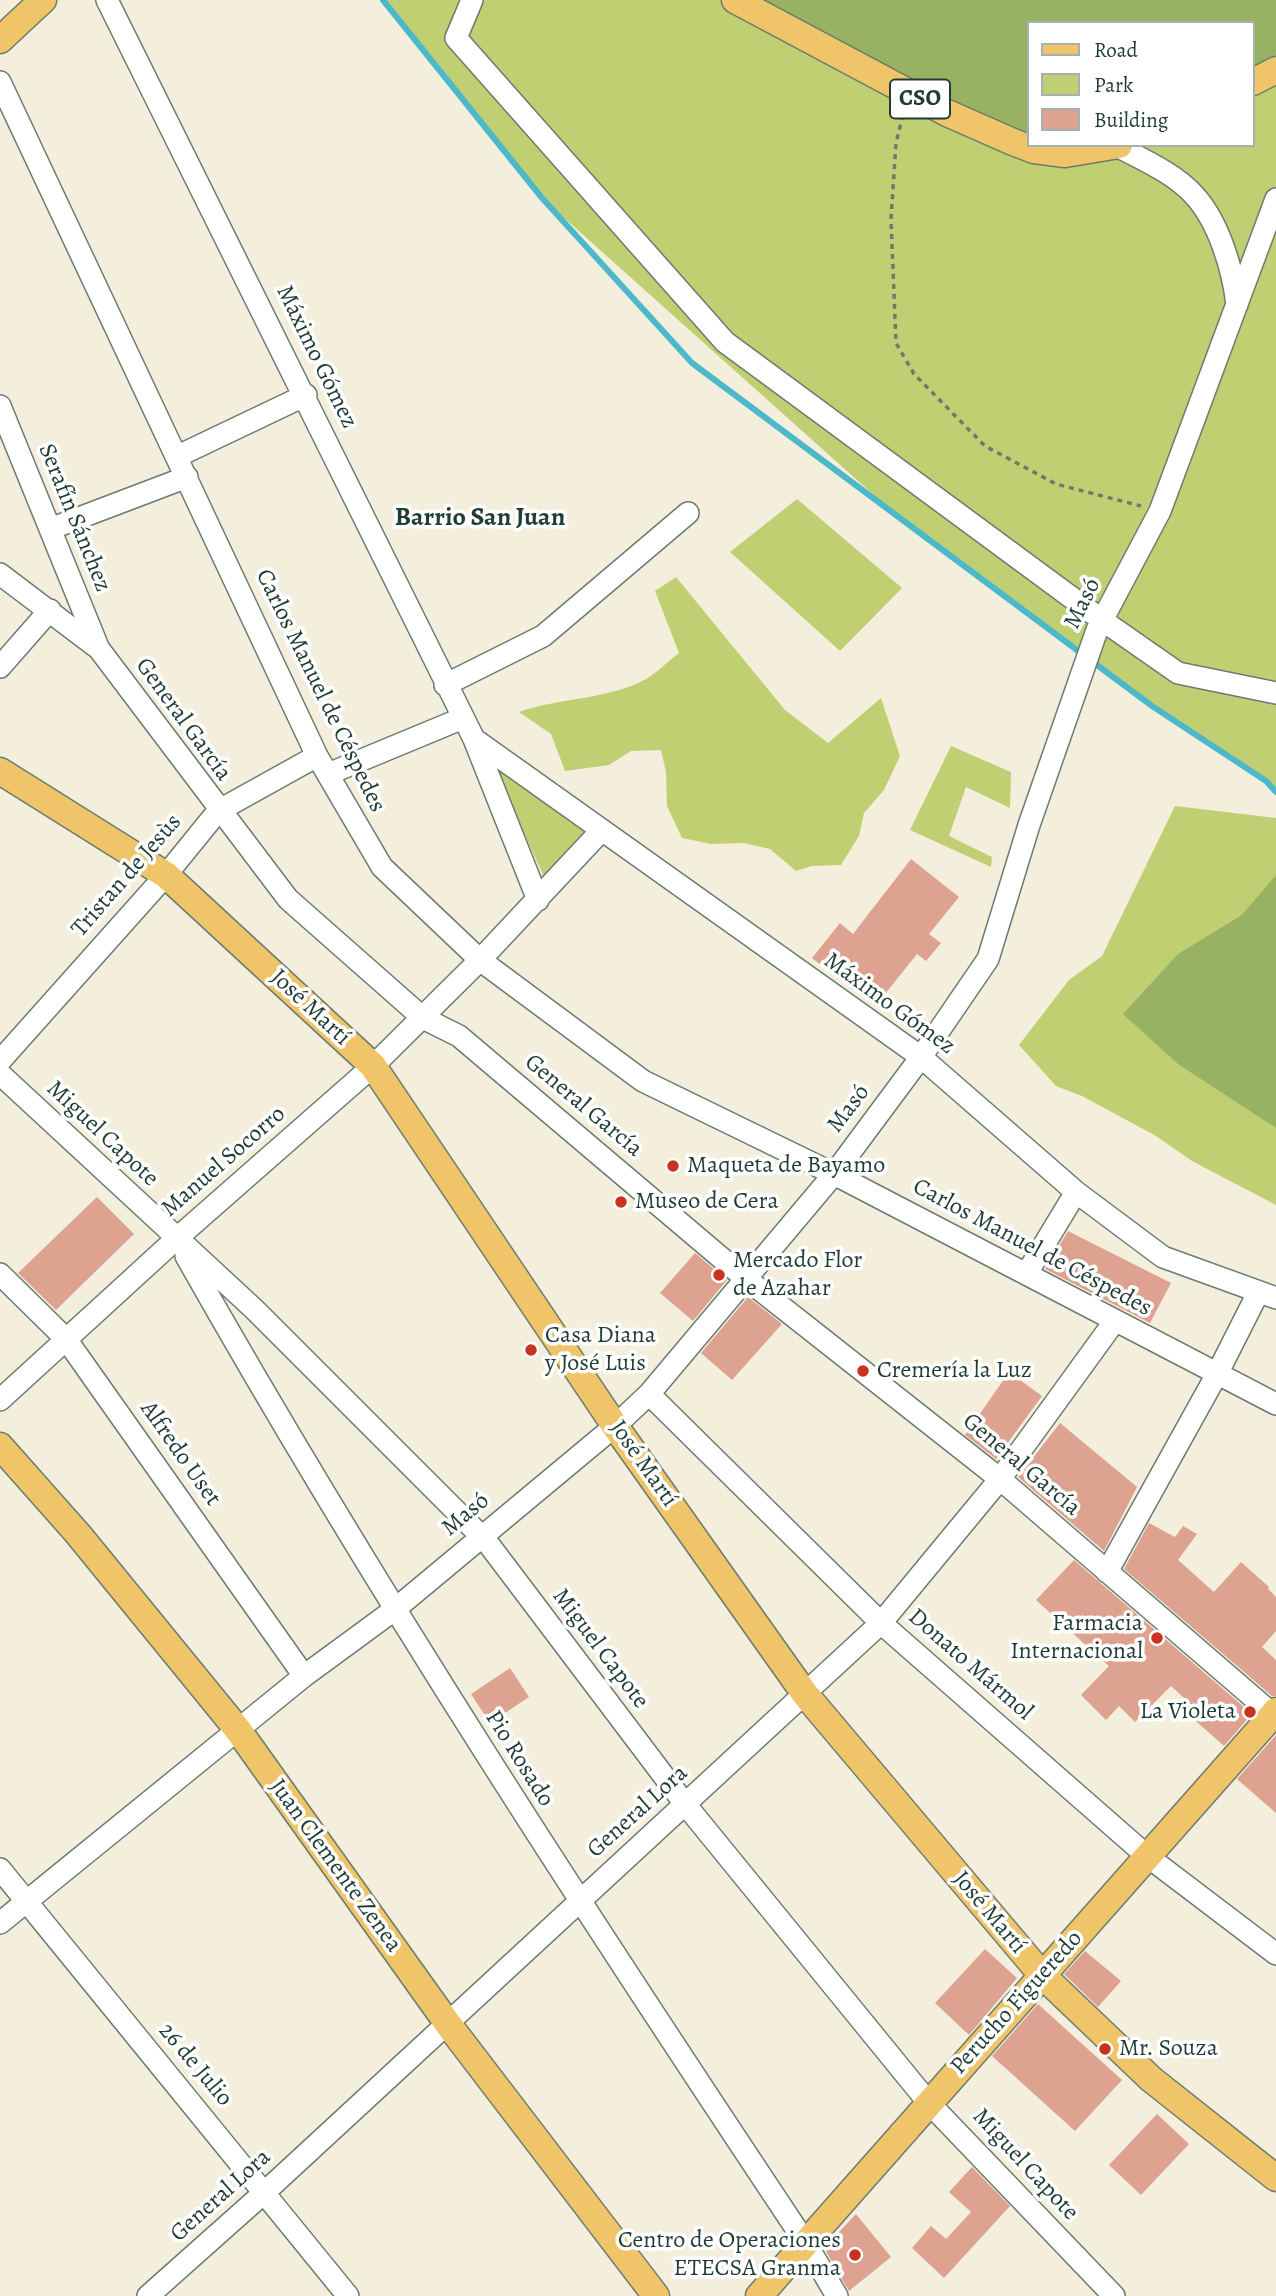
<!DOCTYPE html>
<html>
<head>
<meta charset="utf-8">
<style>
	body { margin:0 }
	#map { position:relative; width:1276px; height:2296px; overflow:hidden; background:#f4efdc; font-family:Alegreya,serif }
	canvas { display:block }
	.legend { position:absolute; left:1027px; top:21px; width:228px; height:126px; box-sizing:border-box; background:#fff; border:2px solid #a5b1ae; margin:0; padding:9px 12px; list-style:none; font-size:21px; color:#1f3d34 }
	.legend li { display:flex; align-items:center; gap:14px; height:35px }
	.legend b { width:35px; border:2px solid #a5b1ae }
</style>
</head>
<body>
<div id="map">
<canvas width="1276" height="2296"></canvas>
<ul class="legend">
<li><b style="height:9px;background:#f0c469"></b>Road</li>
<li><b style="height:19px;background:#c0cf71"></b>Park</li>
<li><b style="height:19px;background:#dea291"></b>Building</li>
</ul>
</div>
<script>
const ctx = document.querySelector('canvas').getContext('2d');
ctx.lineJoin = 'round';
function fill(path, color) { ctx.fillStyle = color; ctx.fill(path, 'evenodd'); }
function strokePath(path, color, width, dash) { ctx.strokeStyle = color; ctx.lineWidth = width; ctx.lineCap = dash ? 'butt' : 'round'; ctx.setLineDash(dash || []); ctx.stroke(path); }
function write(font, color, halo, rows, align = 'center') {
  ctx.font = font + ' Alegreya,serif'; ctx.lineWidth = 7; ctx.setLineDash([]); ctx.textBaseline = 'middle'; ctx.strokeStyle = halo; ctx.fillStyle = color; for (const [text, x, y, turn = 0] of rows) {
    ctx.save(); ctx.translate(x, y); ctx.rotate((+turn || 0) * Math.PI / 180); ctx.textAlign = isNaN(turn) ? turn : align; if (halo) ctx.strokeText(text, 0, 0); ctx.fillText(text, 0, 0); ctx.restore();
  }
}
fill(new Path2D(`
	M 383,0 L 735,0 L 1013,142 L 1253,145 L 1253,80 L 1276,69 L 1276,788 L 1152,706 L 896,515 L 542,198 Z
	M 797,499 L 902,588 L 840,651 L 730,552 Z
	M 676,577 L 785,710 L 828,743 L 881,698 L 900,756 L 884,790 L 864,813 L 859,836 L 841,865 L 812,866 L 796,871 L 770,849 L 743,843 L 711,844 L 682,838 L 667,806 L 666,772 L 661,750 L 631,751 L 609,765 L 565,771 L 551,734 L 519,712 C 558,698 602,700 640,682 C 654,676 667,662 679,653 L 655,591 Z
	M 951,746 L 1011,772 L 1010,808 L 966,787 L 949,836 L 992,857 L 991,867 L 910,830 Z
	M 493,765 L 590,833 L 544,877 Z
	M 1175,806 L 1276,818 L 1276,1205 L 1192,1161 L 1156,1136 L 1082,1096 L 1056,1086 L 1019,1045 L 1069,980 L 1102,956 Z`), '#c0cf71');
fill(new Path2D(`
	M 735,0 L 1276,0 L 1276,70 L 1253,82 L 1253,23 L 1029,23 L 1029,145 L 1119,145 L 1065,154 L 1035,150 L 1013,142 L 947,113 Z
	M 1276,875 L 1276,1128 L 1178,1064 L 1123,1014 L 1178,954 L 1242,915 Z`), '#98b263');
strokePath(new Path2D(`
	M 383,0 L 542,198 L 692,363 L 1152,706 L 1266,781 L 1276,792`), '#4eb8cb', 6);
fill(new Path2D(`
	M 911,859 L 959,897 L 929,934 L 941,943 L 926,961 L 917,954 L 885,994 L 850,966 L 840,980 L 812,958 L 840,923 L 853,934 Z
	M 97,1197 L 134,1234 L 56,1310 L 18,1273 Z
	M 1068,1231 L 1171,1283 L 1150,1323 L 1045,1269 Z
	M 695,1253 L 727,1280 L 693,1321 L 660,1293 Z
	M 748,1297 L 782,1324 L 732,1380 L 701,1353 Z
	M 1009,1372 L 1042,1396 L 996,1459 L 965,1435 Z
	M 1060,1423 L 1137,1487 L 1104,1551 L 1018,1477 Z
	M 1149,1523 L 1175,1537 L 1183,1526 L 1197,1534 L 1178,1560 L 1214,1592 L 1241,1562 L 1269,1587 L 1268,1589 L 1276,1597 L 1276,1631 L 1262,1647 L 1276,1660 L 1276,1696 L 1272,1696 L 1124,1569 Z
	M 1074,1560 L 1252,1714 L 1224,1746 L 1188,1714 L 1194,1707 L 1171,1686 L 1135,1722 L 1119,1706 L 1106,1720 L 1081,1695 L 1109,1666 L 1036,1600 Z
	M 510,1668 L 529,1697 L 490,1723 L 471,1694 Z
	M 1276,1735 L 1276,1813 L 1237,1779 Z
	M 985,1949 L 1017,1978 L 969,2035 L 935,2003 Z
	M 1085,1951 L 1121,1981 L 1098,2007 L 1064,1974 Z
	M 1038,2004 L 1122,2080 L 1075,2131 L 992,2056 Z
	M 1157,2114 L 1189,2144 L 1141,2195 L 1109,2165 Z
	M 972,2167 L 1010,2206 L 944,2278 L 912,2248 L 931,2226 L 946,2239 L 971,2212 L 949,2192 Z
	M 856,2214 L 891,2257 L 849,2291 L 824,2248 Z`), '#dea291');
const minor = new Path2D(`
	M 107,0 L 474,739 L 538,900
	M 472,0 L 456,38 L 725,342 L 1102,620 L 1178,673 L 1276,693
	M 0,82 L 317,756 L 382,867 L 480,960 L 643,1081 L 834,1174 L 1276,1404
	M 1117,146 C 1143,160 1174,173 1194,195 C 1219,222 1233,270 1237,305
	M 0,406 L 98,647
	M 178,456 L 306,395
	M 50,529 L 187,477
	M 0,574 L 99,649 L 288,899 L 423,1018 L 459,1036 L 745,1278 L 1000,1479 L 1276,1717
	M 0,667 L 50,610
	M 445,685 L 543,636 L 688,513
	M 474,739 L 921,1057 L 1076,1192 L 1163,1257 L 1276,1298
	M 328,774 L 463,718
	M 0,1061 L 166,875 L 218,811 L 317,756
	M 0,1074 L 254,1309 L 487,1542 L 685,1804 L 928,2102 L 1114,2296
	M 186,1256 C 377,1594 590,1919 805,2242 L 837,2296
	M 1027,1273 L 1076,1192
	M 0,1274 L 66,1339 L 304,1676
	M 649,1394 L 881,1623 L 1147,1856 L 1276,1954
	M 0,1400 L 176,1239 L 373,1066 L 480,960 L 602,830
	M 1107,1572 L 1217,1374 L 1258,1293
	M 0,1869 L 348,2296
	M 0,1923 L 304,1676 L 394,1610 L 615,1426 L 649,1394 L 834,1174 L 921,1057 L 988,959 L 1029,825 L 1097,630 L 1160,511 L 1276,199
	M 148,2296 L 266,2191 L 881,1623 L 1000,1479 L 1114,1322`);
const major = new Path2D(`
	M 735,0 L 947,113 L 1013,142 L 1034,150 L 1065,154 L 1119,145
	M 0,40 L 43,0
	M 1253,82 L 1276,70
	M 0,771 L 166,875 L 373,1066 L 615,1426 L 805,1694 L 1042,1975 L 1151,2079 L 1276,2178
	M 0,1446 L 78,1534 L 238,1730 L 448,2024 L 656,2296
	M 759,2296 L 1276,1711`);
strokePath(minor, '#6a7b6f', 24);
strokePath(major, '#6a7b6f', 29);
strokePath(new Path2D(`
	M 903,115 L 896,143 L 891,219 L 896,343 L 914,374 L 985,446 L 1056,484 L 1141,506`), '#6a7b6f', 3.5, [5, 5]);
strokePath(minor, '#fff', 21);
strokePath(major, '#f0c469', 26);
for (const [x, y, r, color] of [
	[673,1166,7,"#c8321e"],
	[621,1202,7,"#c8321e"],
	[719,1275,7,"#c8321e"],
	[531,1350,7,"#c8321e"],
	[863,1371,7,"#c8321e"],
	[1157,1638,7,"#c8321e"],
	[1250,1712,7,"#c8321e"],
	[1105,2049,7,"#c8321e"],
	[855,2255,7,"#c8321e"]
]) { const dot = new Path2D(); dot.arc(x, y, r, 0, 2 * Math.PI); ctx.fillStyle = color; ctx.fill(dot); strokePath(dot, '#fff', 2.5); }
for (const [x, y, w] of [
	[920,99,60]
]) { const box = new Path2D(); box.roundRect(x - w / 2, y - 19.5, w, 39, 5); ctx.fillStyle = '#fff'; ctx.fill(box); strokePath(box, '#1f3d34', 2); }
write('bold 23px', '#1f3d34', null, [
	["CSO",920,99]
]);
write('24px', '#1f3d34', '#fff', [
	["Máximo Gómez",316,357,64],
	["Serafín Sánchez",74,518,68],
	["Masó",1083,604,-64],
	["Carlos Manuel de Céspedes",320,691,64],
	["General García",183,720,54],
	["Tristan de Jesùs",127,876,-49],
	["Máximo Gómez",889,1004,36],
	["José Martí",310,1008,43],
	["General García",583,1106,40],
	["Masó",849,1109,-53],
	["Miguel Capote",102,1134,43],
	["Manuel Socorro",224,1162,-41],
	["Carlos Manuel de Céspedes",1032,1248,28],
	["Alfredo Uset",180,1454,55],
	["José Martí",643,1464,55],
	["General García",1021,1465,40],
	["Masó",466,1515,-40],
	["Miguel Capote",600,1649,53],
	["Donato Mármol",970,1665,41],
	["Pio Rosado",519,1759,58],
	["General Lora",638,1812,-42],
	["Juan Clemente Zenea",335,1866,54],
	["José Martí",989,1913,50],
	["Perucho Figueredo",1017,2003,-48],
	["26 de Julio",195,2065,50],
	["Miguel Capote",1025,2165,47],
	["General Lora",221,2196,-42]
]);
write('24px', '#1f3d34', '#fff', [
	["Maqueta de Bayamo",687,1166],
	["Museo de Cera",635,1202],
	["Mercado Flor",733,1261],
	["de Azahar",733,1289],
	["Casa Diana",545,1336],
	["y José Luis",545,1364],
	["Cremería la Luz",877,1371],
	["Farmacia",1143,1624,"right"],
	["Internacional",1143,1652,"right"],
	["La Violeta",1236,1712,"right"],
	["Mr. Souza",1119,2049],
	["Centro de Operaciones",841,2241,"right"],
	["ETECSA Granma",841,2269,"right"]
], 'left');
write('bold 26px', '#1f3d34', '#fff', [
	["Barrio San Juan",480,519]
]);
</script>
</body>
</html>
